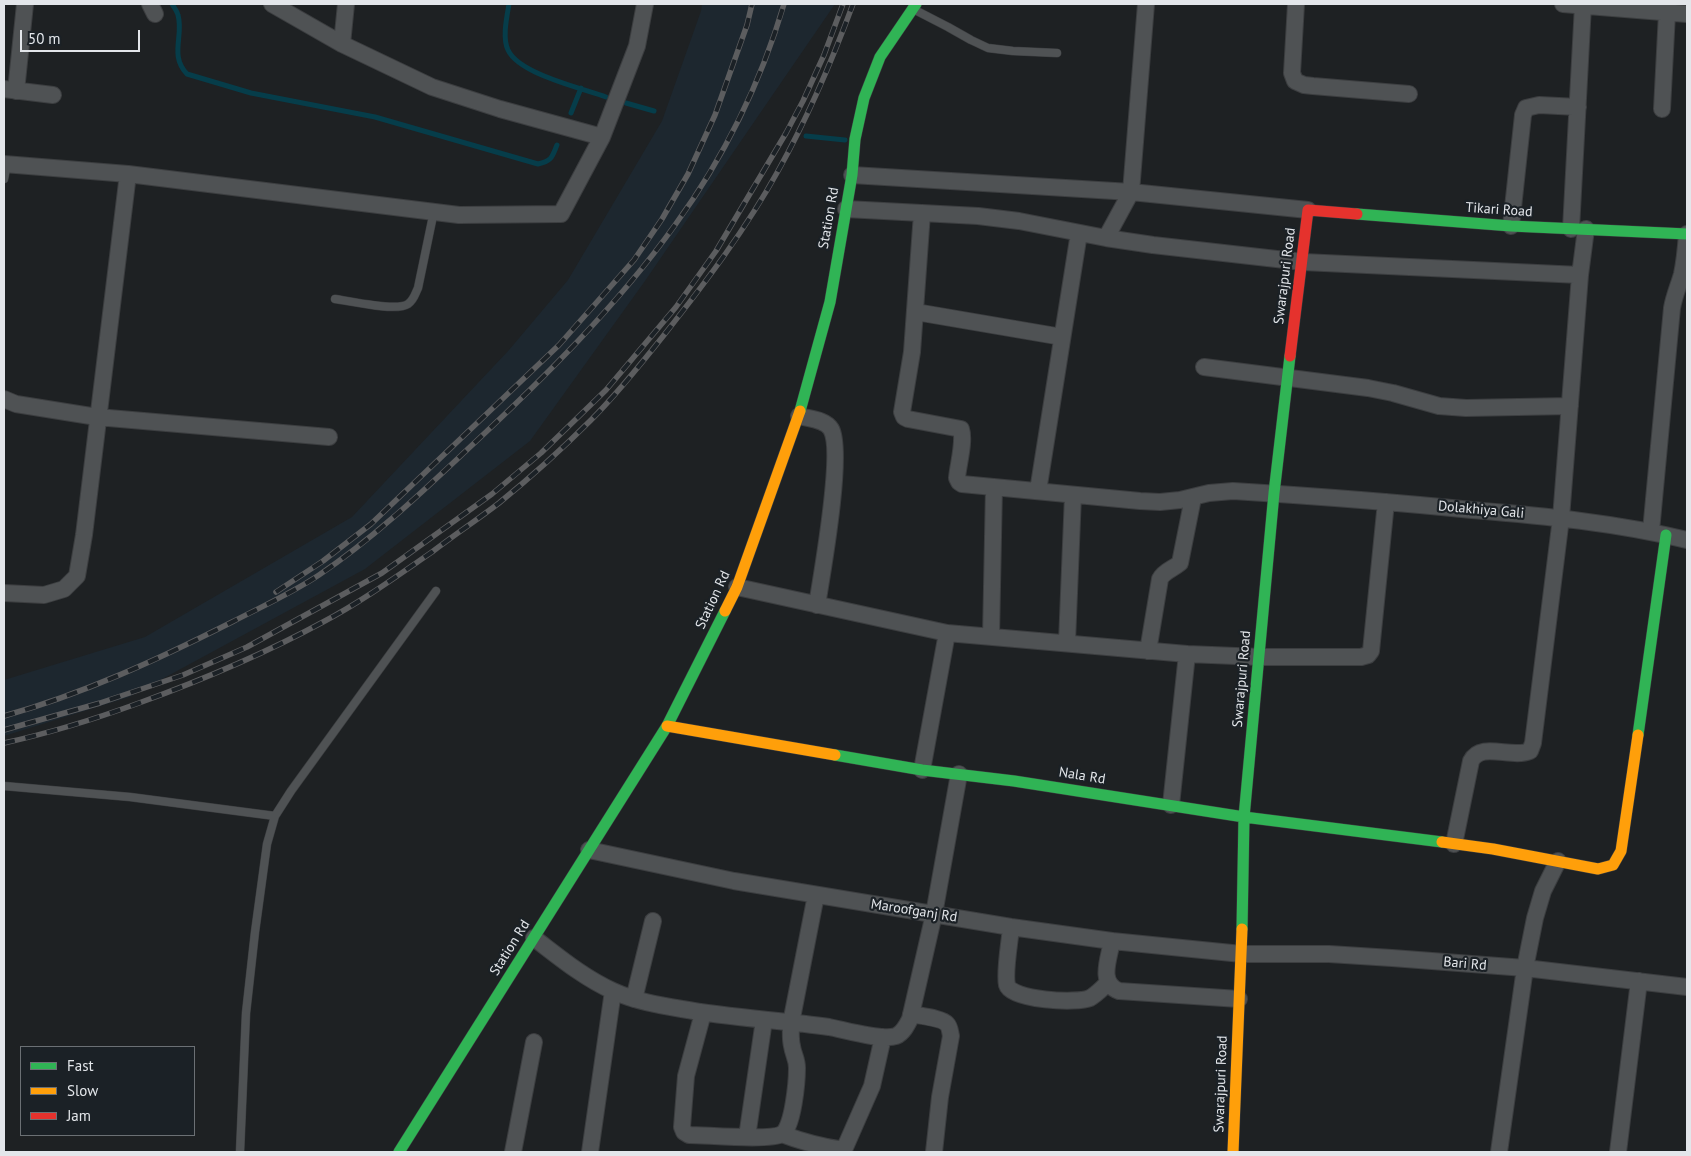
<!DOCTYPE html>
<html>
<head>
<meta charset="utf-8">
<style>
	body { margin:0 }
	#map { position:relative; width:1691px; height:1156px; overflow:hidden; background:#1e2123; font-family:"PT Sans",sans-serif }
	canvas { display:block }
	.frame { position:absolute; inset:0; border:5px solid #e3e6ea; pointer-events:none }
	.legend { position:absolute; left:20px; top:1046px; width:175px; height:90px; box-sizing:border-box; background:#1b2126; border:1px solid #6b7074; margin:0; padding:6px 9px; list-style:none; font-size:15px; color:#e3e6ea }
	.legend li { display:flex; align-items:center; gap:10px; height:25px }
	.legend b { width:25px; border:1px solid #6b7074 }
	.scale { position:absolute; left:20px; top:30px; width:120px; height:22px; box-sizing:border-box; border:2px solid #e3e6ea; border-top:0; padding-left:6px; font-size:15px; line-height:18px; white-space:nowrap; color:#e3e6ea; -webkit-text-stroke:4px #1b2126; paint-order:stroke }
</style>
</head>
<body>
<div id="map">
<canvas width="1691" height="1156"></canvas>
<div class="frame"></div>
<ul class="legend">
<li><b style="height:6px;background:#30b455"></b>Fast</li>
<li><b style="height:6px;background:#ff9f0a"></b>Slow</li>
<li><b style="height:6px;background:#e5322d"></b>Jam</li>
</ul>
<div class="scale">50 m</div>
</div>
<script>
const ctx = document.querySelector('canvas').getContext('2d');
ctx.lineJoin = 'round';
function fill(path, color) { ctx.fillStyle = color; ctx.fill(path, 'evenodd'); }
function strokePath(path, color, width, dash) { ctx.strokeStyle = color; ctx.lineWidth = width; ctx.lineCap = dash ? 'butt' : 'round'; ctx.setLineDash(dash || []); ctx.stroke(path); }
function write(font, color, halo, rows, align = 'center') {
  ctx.font = font + ' "PT Sans",sans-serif'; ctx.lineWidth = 4.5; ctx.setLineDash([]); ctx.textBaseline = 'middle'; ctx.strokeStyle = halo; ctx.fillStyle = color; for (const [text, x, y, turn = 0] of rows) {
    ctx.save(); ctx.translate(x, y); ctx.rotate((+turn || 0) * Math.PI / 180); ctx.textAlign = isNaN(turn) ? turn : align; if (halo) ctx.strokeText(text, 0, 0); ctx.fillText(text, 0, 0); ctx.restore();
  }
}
fill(new Path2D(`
	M 702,4 L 835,4 L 645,281 L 530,441 L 365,569 L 129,697 L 4,736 L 4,680 L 145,637 L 352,517 L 509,350 L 568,280 L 662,121 L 701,11 Z`), '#1d272f');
strokePath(new Path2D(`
	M 172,4 C 174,7 177,11 178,15 C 184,36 169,55 187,74 L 251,93 L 375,117 L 538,164 C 552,161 552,157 557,145
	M 509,4 C 507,16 502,38 508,50 C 519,74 581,88 606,97
	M 626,103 L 654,111
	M 571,113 L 581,88
	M 806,136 L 845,140`), '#063d4a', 5);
const lane = new Path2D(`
	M 915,10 L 948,27 L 971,40 L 988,48 L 1013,51 L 1057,53
	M 4,179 L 7,164
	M 335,299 C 350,301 396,312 408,304 C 414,300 415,294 418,288 L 434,211
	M 4,786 L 130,797 L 275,816
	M 240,1152 L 246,1013 L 255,932 L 267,844 L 275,816 L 291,791 L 436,591`);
const street = new Path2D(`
	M 150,4 L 155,14
	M 272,4 L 342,44 L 432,87 L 500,109 L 602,137
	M 1146,4 L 1131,192 L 1308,210
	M 1296,4 L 1292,73 L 1295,81 L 1304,85 L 1313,86 L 1409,94
	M 1563,4 L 1687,14
	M 342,44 L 346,4
	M 4,89 L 53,95
	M 16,91 L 25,4
	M 1662,109 L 1667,13
	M 4,164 L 128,174 L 84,535 L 77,576 L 64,589 L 44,595 L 4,593
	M 128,174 L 459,215 L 561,214 L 602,137 L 637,46 L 645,4
	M 852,175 L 1131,192 L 1106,238
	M 846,209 L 978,216 L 1019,221 L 1106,238 L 1153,245 L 1303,262 L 1580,275
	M 922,213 L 912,352 L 902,412 L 904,417 L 908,419 L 961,429 C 965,441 958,465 957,478 L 959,482 L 962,484 L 1140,501 L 1160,502 L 1180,500 L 1209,493 L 1233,491 C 1313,496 1393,502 1472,510 C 1545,516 1617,523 1687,540
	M 1511,226 L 1523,115 L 1526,108 L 1539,105 L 1578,107
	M 1571,229 L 1583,5
	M 916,312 L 1062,337
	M 1204,367 L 1368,388 L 1393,393 L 1439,406 L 1466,408 L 1570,406
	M 4,399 L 16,404 L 97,417 L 329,437
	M 799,416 C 809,419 825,419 831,429 C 844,451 822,574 817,605
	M 1038,491 L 1079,233
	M 1651,531 L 1672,308 C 1674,296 1679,285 1682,274 C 1685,260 1686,247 1687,234
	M 737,587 L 947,633 L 1187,654 L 1260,657 L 1361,657 L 1368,655 L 1371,651 L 1386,502
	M 991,637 L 994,487
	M 1067,642 L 1073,495
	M 1148,651 L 1160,579 C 1164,571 1173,569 1180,563 L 1193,498
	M 922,770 L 947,633
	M 1171,805 L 1187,654
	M 1454,844 L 1471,761 C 1481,741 1511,759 1530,751 L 1533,743 L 1561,518 L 1580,275 L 1586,229
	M 589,850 L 734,881 L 1011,927 L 1112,941 L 1242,954 L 1329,954 L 1392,958 L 1525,968 L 1687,987
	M 1011,927 C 1010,941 1004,972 1007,985 C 1011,1000 1077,1004 1090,998 C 1097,994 1102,988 1108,983
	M 534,938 C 559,957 584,978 613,991 C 635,1001 658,1005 682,1009 C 731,1018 780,1020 829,1027 C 845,1030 882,1041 896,1036 C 903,1033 907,1025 910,1019 L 934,914 L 959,774
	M 1112,941 C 1109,959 1098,983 1119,991 L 1239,999
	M 634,999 L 653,921
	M 703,1013 L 686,1076 L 682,1127 L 684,1132 L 689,1135 C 706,1135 770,1141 782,1134 C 793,1128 797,1081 797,1068 C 797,1059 793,1054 792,1046 C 790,1038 791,1030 791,1023 L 816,895
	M 911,1014 C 920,1016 942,1018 947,1024 C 950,1027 950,1032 951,1036 L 940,1097 L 934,1152
	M 782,1134 C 803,1142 822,1147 844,1150
	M 747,1137 L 764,1020
	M 513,1152 L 534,1042
	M 590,1152 L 613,991
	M 843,1152 L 872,1086 L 883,1037
	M 1499,1152 L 1525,968 L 1535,918 L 1543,891 L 1558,861
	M 1618,1152 L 1639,981`);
const fast = new Path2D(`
	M 1357,214 L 1511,226 L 1687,234
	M 800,411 L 830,302 L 852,175 L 855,139 L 864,98 L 880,57 L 916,4
	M 1638,735 L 1666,535
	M 835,755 L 922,770 L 1014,781 L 1244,817 L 1442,842
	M 1242,929 L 1244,817 L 1274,493 L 1290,356
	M 399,1152 L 667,726 L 725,611`);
const slow = new Path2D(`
	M 725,611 L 737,587 L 800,411
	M 667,726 L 835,755
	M 1442,842 L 1493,849 L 1598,869 L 1613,865 L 1621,851 L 1638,735
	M 1233,1152 L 1242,929`);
const jam = new Path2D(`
	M 1290,356 L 1308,210 L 1357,214`);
strokePath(lane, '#3c3e40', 9);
strokePath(street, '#3c3e40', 18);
strokePath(fast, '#3c3e40', 12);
strokePath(slow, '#3c3e40', 12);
strokePath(jam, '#3c3e40', 12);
strokePath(lane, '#4f5254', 8);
strokePath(street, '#4f5254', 16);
strokePath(fast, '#30b455', 11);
strokePath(slow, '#ff9f0a', 11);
strokePath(jam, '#e5322d', 11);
const rail = new Path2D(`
	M 276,592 L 323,561 L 371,524 L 559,345 L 634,260 L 662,219 L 688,174 L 715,115 L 747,25 L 752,4
	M 4,716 C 83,694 159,659 232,622 C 261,607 292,593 319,575 C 374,538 422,492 470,447 C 543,379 617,306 675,225 C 723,159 761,82 784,4
	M 4,730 L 100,703 L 183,675 L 247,647 L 382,573 L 492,494 L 541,453 L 606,390 L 676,307 L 716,251 L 786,133 L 803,101 L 824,55 L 843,4
	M 4,743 C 50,733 95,719 139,703 C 202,680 264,654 323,622 C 361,602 397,576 432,552 C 454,535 477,520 499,503 C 531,477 562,449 591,420 C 617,394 641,364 664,335 C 705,283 746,229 778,171 C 808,117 832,61 853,4`);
strokePath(rail, '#5c5d5f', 5.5);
strokePath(rail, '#1b2126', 4, [11]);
write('14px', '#e3e6ea', '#1b2126', [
	["Tikari Road",1499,210,4],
	["Station Rd",829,218,-80],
	["Swarajpuri Road",1285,276,-83],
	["Dolakhiya Gali",1481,510,5],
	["Station Rd",713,600,-65],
	["Swarajpuri Road",1242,679,-85],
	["Nala Rd",1082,776,9],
	["Maroofganj Rd",914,911,9],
	["Station Rd",510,948,-58],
	["Bari Rd",1465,964,5],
	["Swarajpuri Road",1221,1084,-88]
]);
</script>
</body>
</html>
